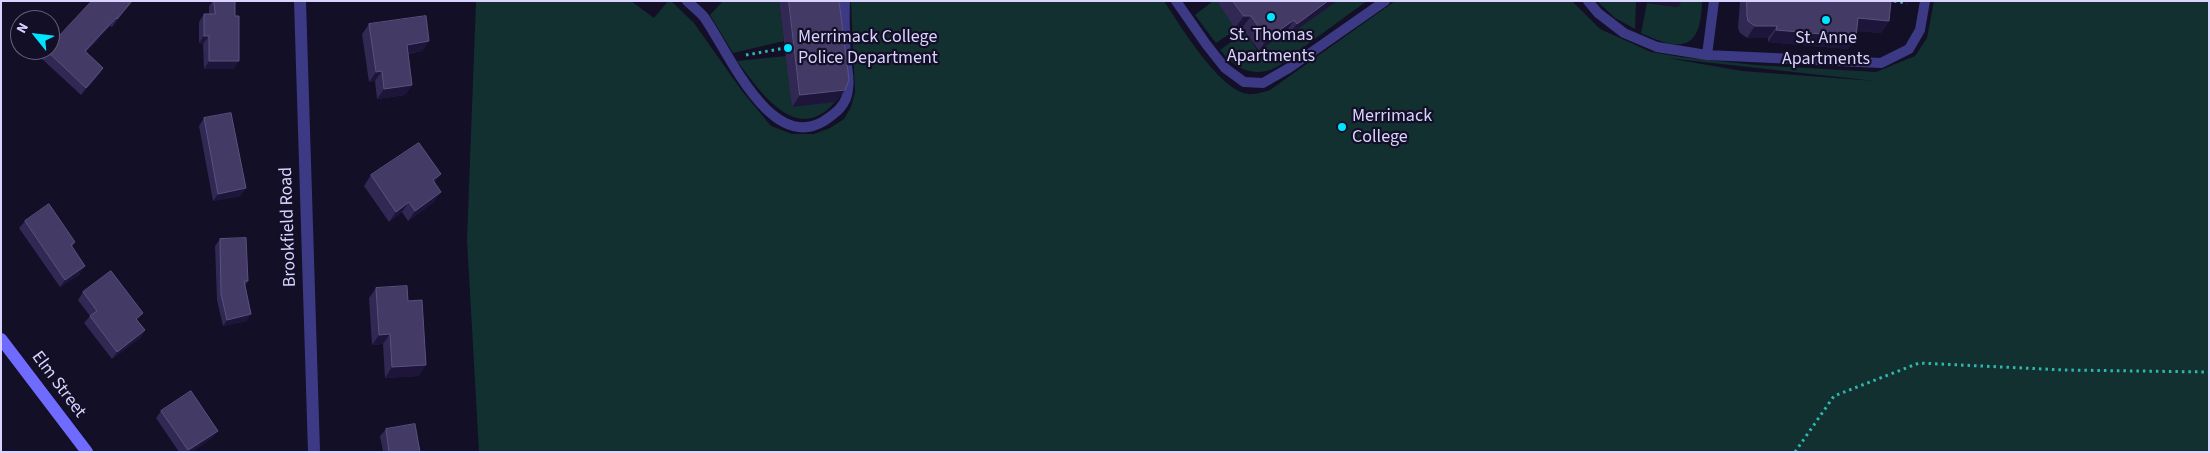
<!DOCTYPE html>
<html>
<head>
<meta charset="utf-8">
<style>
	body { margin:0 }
	#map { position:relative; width:2210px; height:453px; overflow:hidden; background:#130f26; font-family:"Source Sans 3",sans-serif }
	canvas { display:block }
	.frame { position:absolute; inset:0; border:2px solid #d9d4ff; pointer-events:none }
	.north { position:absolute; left:10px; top:10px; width:50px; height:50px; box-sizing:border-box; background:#130f26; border:1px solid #625e7d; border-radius:50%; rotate:299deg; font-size:14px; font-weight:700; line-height:20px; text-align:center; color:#d9d4ff }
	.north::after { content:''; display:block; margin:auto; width:18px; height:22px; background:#00e5ff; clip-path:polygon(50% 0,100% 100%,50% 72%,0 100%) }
</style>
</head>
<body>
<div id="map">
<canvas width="2210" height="453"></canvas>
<div class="frame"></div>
<div class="north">N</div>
</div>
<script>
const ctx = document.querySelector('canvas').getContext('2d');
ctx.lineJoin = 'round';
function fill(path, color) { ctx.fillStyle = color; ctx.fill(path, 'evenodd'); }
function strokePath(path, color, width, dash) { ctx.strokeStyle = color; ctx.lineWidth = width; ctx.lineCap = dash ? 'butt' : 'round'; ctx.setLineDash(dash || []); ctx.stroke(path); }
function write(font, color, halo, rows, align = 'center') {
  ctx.font = font + ' "Source Sans 3",sans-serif'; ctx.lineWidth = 4.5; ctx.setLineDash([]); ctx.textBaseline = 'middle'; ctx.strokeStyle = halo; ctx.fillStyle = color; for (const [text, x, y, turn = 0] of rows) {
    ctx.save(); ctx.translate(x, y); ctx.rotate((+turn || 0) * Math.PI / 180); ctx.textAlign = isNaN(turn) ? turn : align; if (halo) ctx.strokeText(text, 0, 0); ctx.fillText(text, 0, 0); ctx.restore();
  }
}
fill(new Path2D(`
	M 476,1 L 631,1 L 654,18 L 668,1 L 671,1 L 694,23 L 742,91 L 771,126 L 792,134 L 814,134 L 830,128 L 844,119 L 851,107 L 855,92 L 851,1 L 1164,1 C 1179,24 1220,91 1248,94 C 1255,95 1263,92 1270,90 L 1395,1 L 1572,1 L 1600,29 L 1651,52 L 1681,57 L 1756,65 L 1876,72 L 1915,56 L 1927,38 L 1934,1 L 2209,1 L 2209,452 L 479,452 L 467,240 ZM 1667,58 L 1875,81 L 1742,71 Z
	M 723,1 L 779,1 L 784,41 L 733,53 L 710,15 Z
	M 1213,1 L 1217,1 L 1238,28 L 1216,43 L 1195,15 Z
	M 1337,1 L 1367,1 C 1346,16 1326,31 1305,46 C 1293,55 1280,68 1266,71 C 1246,75 1232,65 1220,50 L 1245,32 L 1258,51 L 1286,32 L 1289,35 Z
	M 1597,1 L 1636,2 L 1635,29 L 1615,18 Z
	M 1679,1 L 1702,1 C 1701,51 1681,52 1641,33 L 1647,3 L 1678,7 Z
	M 786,56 L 835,102 C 796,147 760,91 737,61 Z`), '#12302f');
strokePath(new Path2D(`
	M 1894,1 L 1907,3
	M 746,55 L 785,48
	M 1795,452 L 1834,396 L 1919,363 L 2064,370 L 2209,372`), '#2fb8b0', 3, [2.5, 4]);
strokePath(new Path2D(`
	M 687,1 C 692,6 699,11 704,17 C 727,49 770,154 824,121 C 836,113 847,105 848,89 C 850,80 847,68 846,59 C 845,39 844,21 845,1
	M 1176,1 L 1206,44 L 1225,68 L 1244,82 L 1263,83 L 1289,68 L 1385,1
	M 1588,1 L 1598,13 L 1624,33 L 1657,47 L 1707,55 L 1881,63 L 1909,49 L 1920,30 L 1925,1
	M 1707,55 L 1714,1`), '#3d3a85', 10);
strokePath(new Path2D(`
	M 300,1 L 314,452`), '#3d3a85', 12);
strokePath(new Path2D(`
	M 1,339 L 87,452`), '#6f6bff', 12);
fill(new Path2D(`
	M 213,1 L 235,1 L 234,69 L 204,69 L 203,44 L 199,43 L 199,22 L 204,14 L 209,14 L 209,6 Z
	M 779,1 L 839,1 L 836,102 L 792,107 Z
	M 1217,1 L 1337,1 L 1288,36 L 1286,32 L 1259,51 L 1242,28 L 1235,28 Z
	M 1740,1 L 1891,1 L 1889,21 L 1881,33 L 1857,31 L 1848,49 L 1768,42 L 1768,38 L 1747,38 L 1740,33 L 1738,28 Z
	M 130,4 L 112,27 L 110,26 L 86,52 L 103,68 L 98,76 L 81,95 L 41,58 L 46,50 Z
	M 369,24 L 429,41 L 422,51 L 408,54 L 412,85 L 405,95 L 377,99 L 375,81 L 369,82 L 362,34 Z
	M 204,118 L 241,196 L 213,201 L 199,126 Z
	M 371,175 L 435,183 L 434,202 L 408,221 L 402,212 L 389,222 L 364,186 Z
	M 25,221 L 75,242 L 72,247 L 80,274 L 60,287 L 19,228 Z
	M 220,239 L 248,281 L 245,286 L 247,321 L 223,326 L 217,300 L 215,246 Z
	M 376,288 L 408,301 L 419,376 L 385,378 L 383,344 L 372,345 L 369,298 Z
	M 83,292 L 138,321 L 145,330 L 140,338 L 112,359 L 84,323 L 90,316 L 78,300 Z
	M 161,411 L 212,438 L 192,452 L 179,452 L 156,418 Z
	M 386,429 L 420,452 L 383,452 L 380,436 Z`), '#312854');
fill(new Path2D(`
	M 132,1 L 130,4 L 112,27 L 117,19 Z
	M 1328,1 L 1337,1 L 1288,36 L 1297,24 Z
	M 1638,1 L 1682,1 L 1678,7 Z
	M 1244,16 L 1251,16 L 1242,28 L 1235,28 Z
	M 116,18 L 110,26 L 79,58 L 85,51 Z
	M 1858,18 L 1889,21 L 1881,33 L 1849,30 Z
	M 1294,20 L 1286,32 L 1259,51 L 1267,39 Z
	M 1755,26 L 1777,26 L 1768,38 L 1747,38 Z
	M 1776,30 L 1856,37 L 1848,49 L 1768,42 Z
	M 204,36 L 209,36 L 203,44 L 199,43 Z
	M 429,41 L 422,51 L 399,55 L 407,45 Z
	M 209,61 L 239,61 L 234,69 L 204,69 Z
	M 103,68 L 98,76 L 81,95 L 86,88 Z
	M 382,71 L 375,81 L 369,82 L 376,72 Z
	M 412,85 L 405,95 L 377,99 L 384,89 Z
	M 845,90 L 836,102 L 792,107 L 800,95 Z
	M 441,174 L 434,184 L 433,180 Z
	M 246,188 L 241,196 L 213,201 L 218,194 Z
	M 441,192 L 434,202 L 408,221 L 415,211 Z
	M 409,202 L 402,212 L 389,222 L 396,212 Z
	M 85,266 L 80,274 L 60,287 L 65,280 Z
	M 143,313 L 138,320 L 131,326 L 136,319 Z
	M 251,314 L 247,321 L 223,326 L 227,320 Z
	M 145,330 L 140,338 L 112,359 L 117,352 Z
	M 390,334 L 383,344 L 372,345 L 379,335 Z
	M 426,365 L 419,376 L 385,378 L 392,367 Z
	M 218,431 L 212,438 L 192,452 L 187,452 Z`), '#1d163a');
const building = new Path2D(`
	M 92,1 L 132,1 L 117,19 L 116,18 L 85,51 L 103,68 L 86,88 L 46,50 L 50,50 L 50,46 Z
	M 214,1 L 235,1 L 235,16 L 239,16 L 239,61 L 209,61 L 209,36 L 204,36 L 204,14 L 215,14 Z
	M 789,1 L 839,1 L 849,80 L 845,90 L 800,95 Z
	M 1233,1 L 1328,1 L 1297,24 L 1294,20 L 1267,39 L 1251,16 L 1244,16 Z
	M 1747,1 L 1891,1 L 1889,21 L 1858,18 L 1856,37 L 1776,30 L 1777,26 L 1755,26 L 1748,21 L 1747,16 Z
	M 426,16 L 429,41 L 407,45 L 412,85 L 384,89 L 382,71 L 376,72 L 369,24 Z
	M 231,113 L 246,188 L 218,194 L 204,118 Z
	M 419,143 L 441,174 L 433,180 L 441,192 L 415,211 L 409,202 L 396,212 L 371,175 Z
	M 49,204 L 75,242 L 71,245 L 85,266 L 65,280 L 25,221 Z
	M 246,238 L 248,281 L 244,281 L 251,314 L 227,320 L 221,294 L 220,239 Z
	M 111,271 L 143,313 L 136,319 L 145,330 L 117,352 L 90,316 L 97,311 L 83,292 Z
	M 407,286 L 408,301 L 422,300 L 426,365 L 392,367 L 390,334 L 379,335 L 376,288 Z
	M 191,391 L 218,431 L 188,450 L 161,411 Z
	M 415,424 L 420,452 L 389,452 L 386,429 Z`);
fill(building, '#433a66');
strokePath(building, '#5a527e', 1);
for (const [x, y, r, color] of [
	[1271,17,5,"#00e5ff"],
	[1826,20,5,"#00e5ff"],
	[788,48,5,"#00e5ff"],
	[1342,127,5,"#00e5ff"]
]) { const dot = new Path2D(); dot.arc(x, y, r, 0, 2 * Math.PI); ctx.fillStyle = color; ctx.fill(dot); strokePath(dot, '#130f26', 2); }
write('18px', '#d9d4ff', '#130f26', [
	["St. Thomas",1271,36],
	["Apartments",1271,57],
	["Merrimack College",798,38,"left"],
	["Police Department",798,59,"left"],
	["St. Anne",1826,39],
	["Apartments",1826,60],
	["Merrimack",1352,117,"left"],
	["College",1352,138,"left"]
]);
write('18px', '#d9d4ff', '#130f26', [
	["Brookfield Road",289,227,-92],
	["Elm Street",58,385,53]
]);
</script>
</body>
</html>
